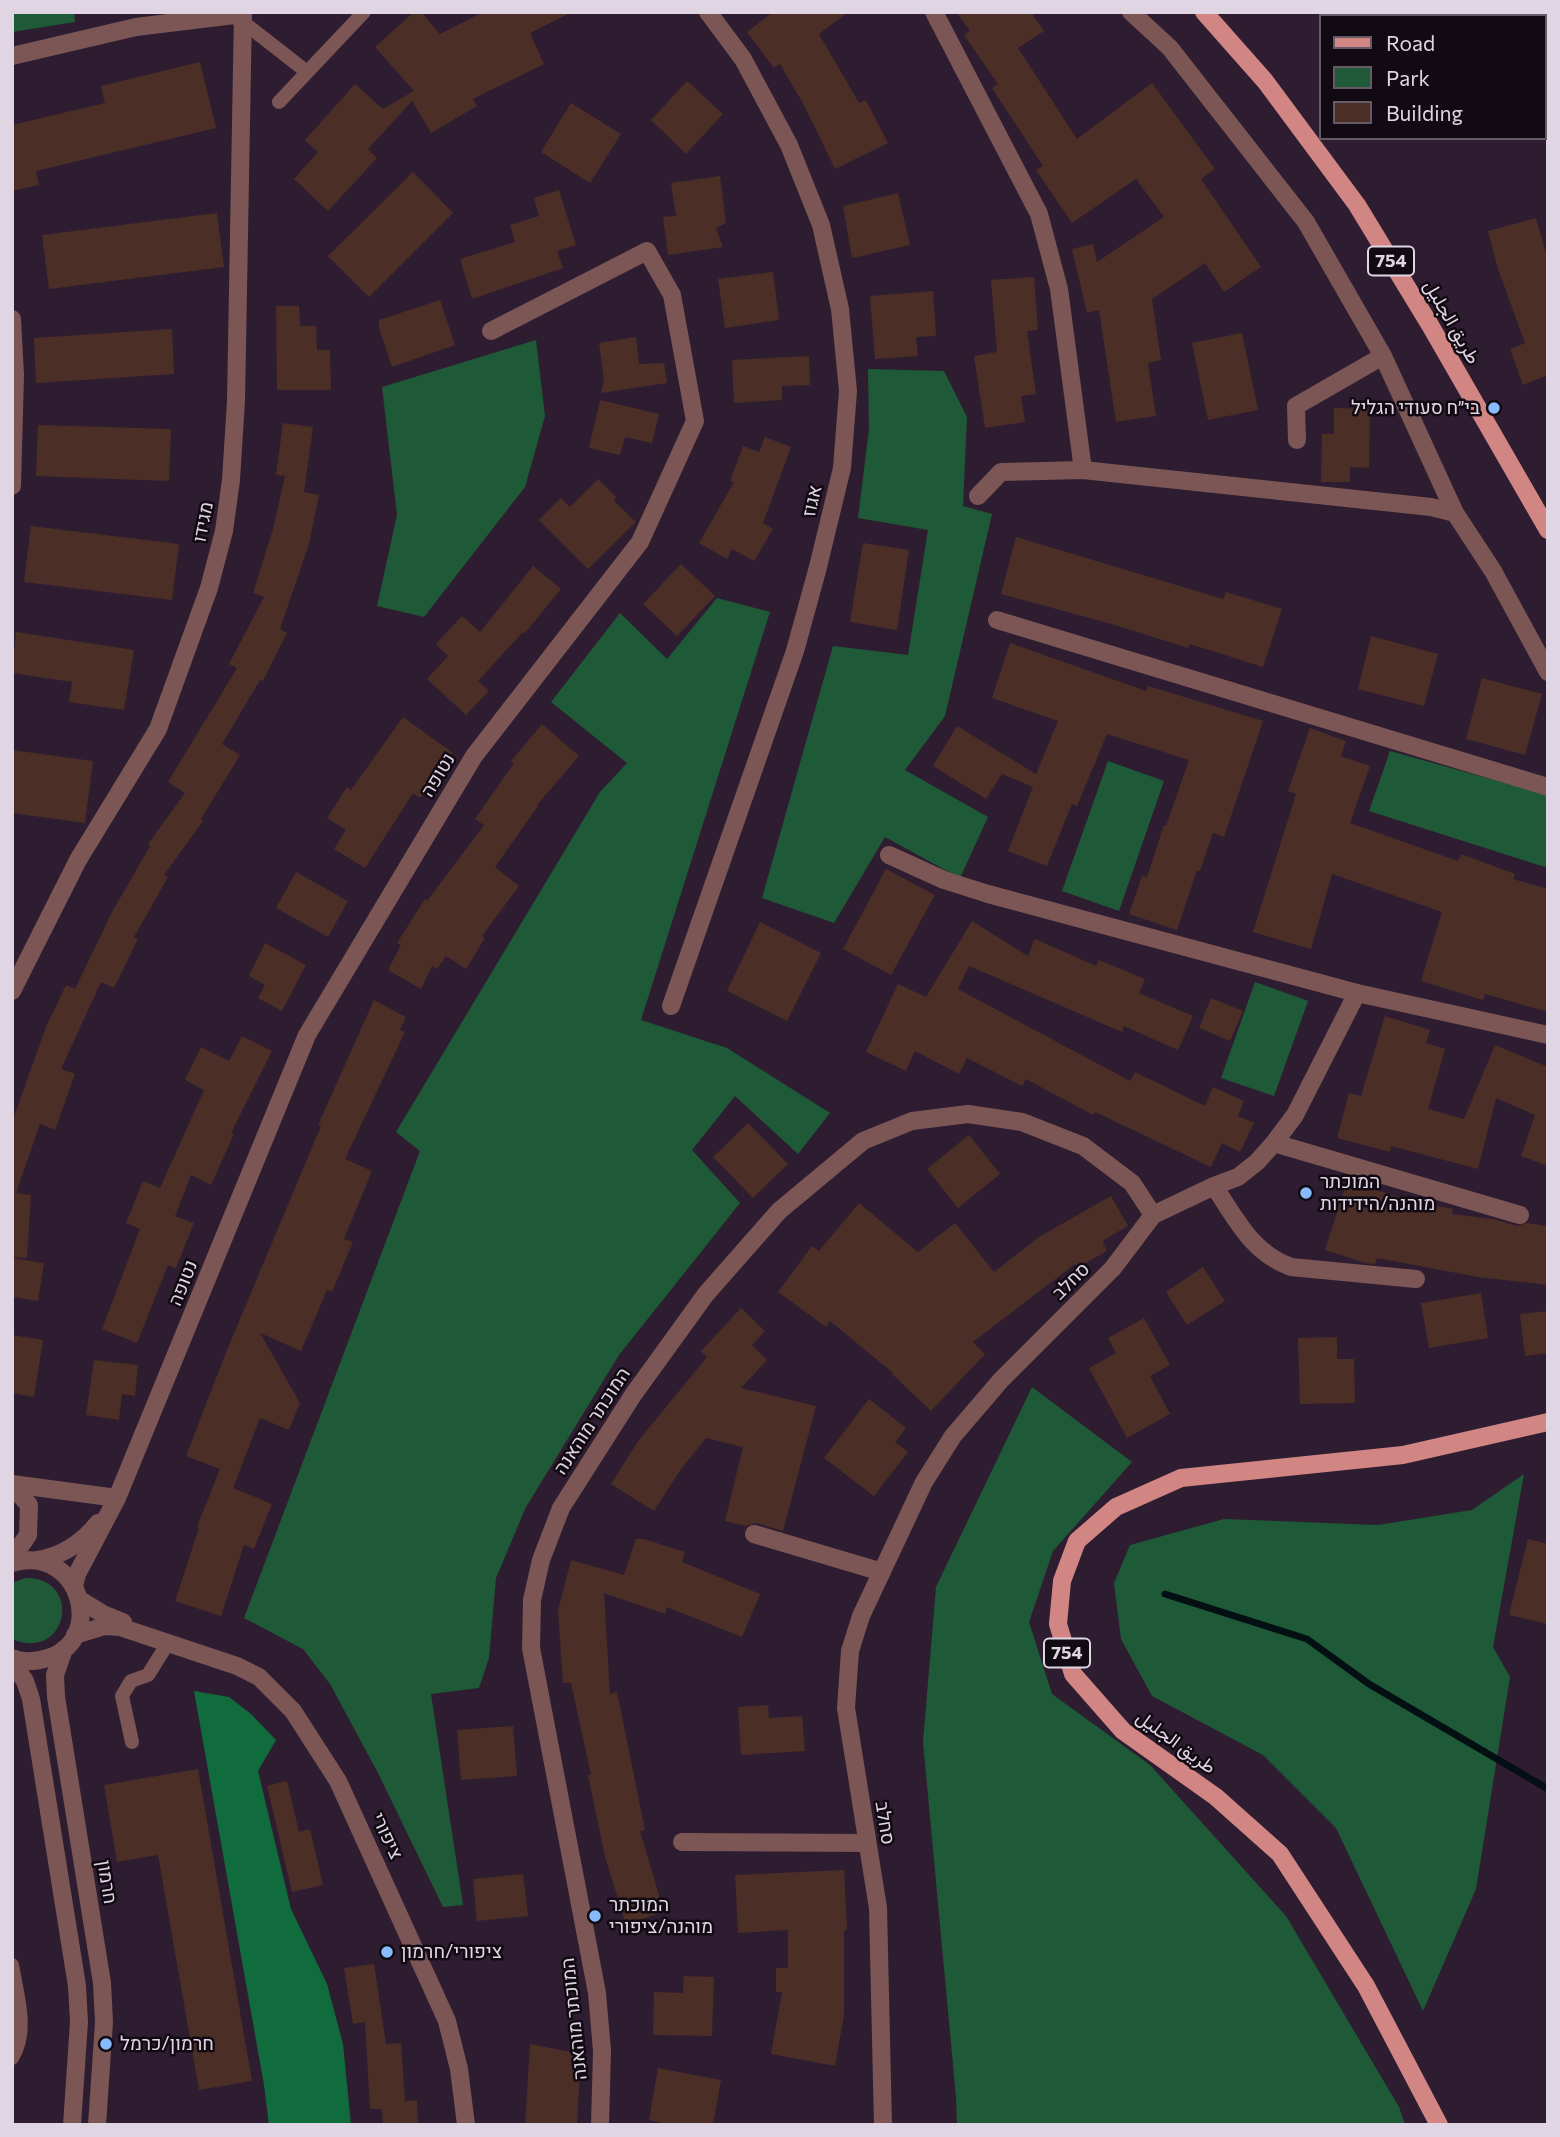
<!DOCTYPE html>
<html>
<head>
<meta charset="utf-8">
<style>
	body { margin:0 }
	#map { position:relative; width:1560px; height:2137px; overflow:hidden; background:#2e1d31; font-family:Commissioner,sans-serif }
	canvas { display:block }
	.frame { position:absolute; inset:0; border:14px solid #e0d5e3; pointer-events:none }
	.legend { position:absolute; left:1319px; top:14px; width:228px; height:126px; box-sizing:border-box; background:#120a13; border:2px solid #645b66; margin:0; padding:9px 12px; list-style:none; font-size:21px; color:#e0d5e3 }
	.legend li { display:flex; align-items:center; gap:14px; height:35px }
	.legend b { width:35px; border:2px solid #645b66 }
</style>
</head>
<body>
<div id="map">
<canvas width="1560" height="2137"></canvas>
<div class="frame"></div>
<ul class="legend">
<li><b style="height:9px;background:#d18683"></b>Road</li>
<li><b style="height:19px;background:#1e5a37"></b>Park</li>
<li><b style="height:19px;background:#4b2e26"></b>Building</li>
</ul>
</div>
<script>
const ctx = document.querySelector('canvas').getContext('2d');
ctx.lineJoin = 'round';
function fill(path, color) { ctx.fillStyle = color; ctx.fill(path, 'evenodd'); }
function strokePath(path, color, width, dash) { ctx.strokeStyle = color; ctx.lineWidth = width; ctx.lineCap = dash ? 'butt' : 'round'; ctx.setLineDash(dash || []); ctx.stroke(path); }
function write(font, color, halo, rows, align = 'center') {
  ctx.font = font + ' Commissioner,Vazirmatn,Heebo,sans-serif'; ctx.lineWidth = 5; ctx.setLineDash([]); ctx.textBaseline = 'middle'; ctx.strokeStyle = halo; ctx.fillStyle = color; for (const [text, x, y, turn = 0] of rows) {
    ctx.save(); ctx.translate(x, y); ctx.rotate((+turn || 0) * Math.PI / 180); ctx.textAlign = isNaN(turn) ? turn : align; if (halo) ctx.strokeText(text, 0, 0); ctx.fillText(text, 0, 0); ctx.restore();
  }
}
fill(new Path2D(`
	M 12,12 L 74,12 L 75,22 L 12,32 Z
	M 536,340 L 545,416 L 525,487 L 424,617 L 377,606 L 397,515 L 382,387 Z
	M 868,369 L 944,371 L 967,417 L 963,506 L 992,514 L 945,716 L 905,770 L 988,817 L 960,878 L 885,837 L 834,923 L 762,898 L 833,646 L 908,655 L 928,530 L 858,518 L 869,429 Z
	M 717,598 L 770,612 L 641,1020 L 727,1048 L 830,1113 L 798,1154 L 735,1096 L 692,1150 L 740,1203 L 619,1355 L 526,1507 L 496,1578 L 489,1658 L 479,1688 L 431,1694 L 463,1905 L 443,1907 L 378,1773 L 330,1684 L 303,1649 L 244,1618 L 420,1151 L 396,1132 L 600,792 L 627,763 L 551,702 L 620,613 L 667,659 Z
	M 1390,751 L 1548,795 L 1548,868 L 1369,811 Z
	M 1108,761 L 1164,781 L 1119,911 L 1062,891 Z
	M 1255,982 L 1308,1001 L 1274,1096 L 1221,1078 Z
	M 1032,1387 L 1132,1462 L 1053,1551 L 1029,1622 L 1052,1694 L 1150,1765 L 1286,1916 L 1399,2107 L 1405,2125 L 957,2125 L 956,2097 L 923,1742 L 936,1587 Z
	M 1524,1474 L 1493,1647 L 1510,1677 L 1476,1889 L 1423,2011 L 1336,1828 L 1263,1755 L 1152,1696 L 1121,1639 L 1114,1583 L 1130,1545 L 1224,1519 L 1378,1525 L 1472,1510 Z
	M 25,1578 C 84,1577 68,1663 12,1639 L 12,1583 Z`), '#1e5a37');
fill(new Path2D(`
	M 194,1691 L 229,1697 L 251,1714 L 276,1740 L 258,1771 L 291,1909 L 327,1984 L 343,2044 L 351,2125 L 269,2125 L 264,2085 Z`), '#106b3d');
strokePath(new Path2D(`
	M 1165,1594 L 1307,1639 L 1369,1684 L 1548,1789`), '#030f13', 7);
fill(new Path2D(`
	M 414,12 L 421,12 L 440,34 L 483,12 L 572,12 L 530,33 L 544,64 L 473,99 L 477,106 L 431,133 L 412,101 L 368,149 L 377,158 L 328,211 L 294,179 L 318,152 L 305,140 L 355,84 L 383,109 L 414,91 L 375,47 Z
	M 773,12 L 848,12 L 819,34 L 859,103 L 866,100 L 888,143 L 835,169 L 804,105 L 780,64 L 774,68 L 747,32 Z
	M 956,12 L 1031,12 L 1044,31 L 1018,48 L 1077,139 L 1152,83 L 1215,169 L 1201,179 L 1261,267 L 1224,292 L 1205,263 L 1152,299 L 1161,360 L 1148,363 L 1156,416 L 1116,422 L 1099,310 L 1087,313 L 1072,249 L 1093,244 L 1097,262 L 1164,217 L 1136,179 L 1072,223 L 1036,170 L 1043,166 L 992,88 L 998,84 L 964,35 L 970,31 Z
	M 200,62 L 216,128 L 36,171 L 39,185 L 12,191 L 12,125 L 105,103 L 101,86 Z
	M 687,81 L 723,114 L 686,154 L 651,120 Z
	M 571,103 L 621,134 L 590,183 L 541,152 Z
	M 413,172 L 453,213 L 369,297 L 328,256 Z
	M 720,176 L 726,223 L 716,228 L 723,247 L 668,255 L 663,217 L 676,216 L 671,183 Z
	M 559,190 L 576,245 L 557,251 L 563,268 L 472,299 L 460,259 L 515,242 L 510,225 L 539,216 L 534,198 Z
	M 898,193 L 910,245 L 852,258 L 843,206 Z
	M 217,213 L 224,267 L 49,289 L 42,235 Z
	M 1536,218 L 1548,261 L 1548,375 L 1523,385 L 1510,349 L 1525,343 L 1497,266 L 1488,231 Z
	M 773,272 L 779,320 L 725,328 L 718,279 Z
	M 1034,277 L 1038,330 L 1027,331 L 1036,394 L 1021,396 L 1025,422 L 985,428 L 974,356 L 997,352 L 991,280 Z
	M 933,291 L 936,336 L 916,337 L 918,356 L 875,359 L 870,296 Z
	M 440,300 L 455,345 L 392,367 L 379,328 L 379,320 Z
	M 276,306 L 299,306 L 300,326 L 316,326 L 317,350 L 330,350 L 331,390 L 277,390 Z
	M 172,329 L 174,374 L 36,383 L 34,338 Z
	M 1242,333 L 1258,410 L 1208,420 L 1192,343 Z
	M 636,337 L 639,364 L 664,363 L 667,383 L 601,393 L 604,380 L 599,343 Z
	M 809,356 L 810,385 L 782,386 L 782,400 L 734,403 L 732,360 Z
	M 600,400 L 659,414 L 652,443 L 625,437 L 620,455 L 589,448 Z
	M 1334,408 L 1370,409 L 1369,468 L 1350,467 L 1350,482 L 1321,482 L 1322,434 L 1334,434 Z
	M 283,423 L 313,427 L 304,492 L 319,495 L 309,544 L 280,629 L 287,633 L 263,681 L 260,680 L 222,744 L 240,755 L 201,819 L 203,821 L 164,875 L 168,877 L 134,937 L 138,939 L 114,988 L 101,982 L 61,1069 L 75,1074 L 55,1130 L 40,1124 L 16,1193 L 31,1195 L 27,1258 L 12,1257 L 12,1122 L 46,1027 L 66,985 L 75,989 L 112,912 L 150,846 L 148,844 L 185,793 L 168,782 L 237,668 L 229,664 L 264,597 L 253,593 L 273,529 L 285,476 L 276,475 Z
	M 38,425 L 171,429 L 169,481 L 36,476 Z
	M 765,437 L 791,447 L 763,523 L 773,529 L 754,561 L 732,549 L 727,559 L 699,543 L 734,482 L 730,481 L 743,446 L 759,452 Z
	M 598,479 L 616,497 L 614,501 L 636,522 L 588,569 L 539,520 L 561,498 L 570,507 Z
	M 31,526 L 179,544 L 172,600 L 24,582 Z
	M 1016,537 L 1223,599 L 1226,592 L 1282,609 L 1263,667 L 1190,644 L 1188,648 L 1115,625 L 1001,594 Z
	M 863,543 L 909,550 L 897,630 L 850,622 Z
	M 681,564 L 715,596 L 677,636 L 643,604 Z
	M 533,566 L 561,589 L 525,633 L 523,632 L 478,681 L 489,691 L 466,715 L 427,679 L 448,656 L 436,644 L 462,616 L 480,632 Z
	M 16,632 L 134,650 L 124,710 L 69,702 L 72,682 L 12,673 Z
	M 1371,636 L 1438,654 L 1424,706 L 1358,689 Z
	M 1010,643 L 1146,691 L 1148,686 L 1263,721 L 1224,837 L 1213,833 L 1200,871 L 1197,870 L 1177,930 L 1129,914 L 1142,876 L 1147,877 L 1164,825 L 1166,826 L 1189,760 L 1107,734 L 1077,806 L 1072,804 L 1047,866 L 1008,851 L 1033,787 L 1002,774 L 986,799 L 933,766 L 957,726 L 1036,774 L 1058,721 L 992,698 Z
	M 1482,678 L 1542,694 L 1525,755 L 1466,739 Z
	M 403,717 L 453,753 L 420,798 L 413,793 L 365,868 L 334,849 L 346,830 L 327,818 L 347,787 L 351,790 Z
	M 542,724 L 579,756 L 537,805 L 538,806 L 495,867 L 519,886 L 482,936 L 485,938 L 466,969 L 446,956 L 437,969 L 432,966 L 421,989 L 388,970 L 401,945 L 397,943 L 425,899 L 427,901 L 484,825 L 475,819 L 514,763 L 511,761 Z
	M 1310,728 L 1346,741 L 1341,756 L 1370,766 L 1350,823 L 1458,861 L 1461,854 L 1515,874 L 1513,879 L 1548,889 L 1548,1012 L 1485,994 L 1483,1000 L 1421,981 L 1442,912 L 1332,874 L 1311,949 L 1253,932 L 1296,794 L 1288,791 Z
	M 12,750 L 93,761 L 85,823 L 12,813 Z
	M 886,869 L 935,895 L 891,975 L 843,949 Z
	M 296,872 L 348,901 L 328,937 L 276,908 Z
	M 972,921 L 1028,956 L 1035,939 L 1096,966 L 1099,960 L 1145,979 L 1139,993 L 1193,1016 L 1178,1050 L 1124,1026 L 1122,1032 L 969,966 L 958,989 L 1130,1081 L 1135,1072 L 1205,1106 L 1213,1087 L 1244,1101 L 1238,1116 L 1254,1123 L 1240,1152 L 1222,1143 L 1211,1167 L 1095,1112 L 1093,1115 L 1026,1079 L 1022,1086 L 967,1058 L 959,1074 L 915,1051 L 906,1071 L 866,1052 L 898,984 L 926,997 Z
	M 760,922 L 821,953 L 787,1021 L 727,991 Z
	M 265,943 L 306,965 L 282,1011 L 258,998 L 265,985 L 249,976 Z
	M 1211,998 L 1243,1011 L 1230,1041 L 1199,1028 Z
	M 374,1000 L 406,1017 L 400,1030 L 405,1032 L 345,1159 L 372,1171 L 344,1239 L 353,1242 L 332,1292 L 327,1290 L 301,1351 L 260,1333 L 300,1403 L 289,1430 L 260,1418 L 233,1488 L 272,1504 L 254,1549 L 244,1545 L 221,1616 L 175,1601 L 199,1528 L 197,1527 L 220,1469 L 186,1456 L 225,1355 L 321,1126 L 318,1125 Z
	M 1385,1016 L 1430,1030 L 1426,1043 L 1445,1049 L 1428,1109 L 1464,1119 L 1495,1045 L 1548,1067 L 1548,1166 L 1521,1156 L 1535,1115 L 1496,1098 L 1478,1169 L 1391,1146 L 1390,1152 L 1337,1138 L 1349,1093 L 1361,1096 Z
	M 242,1036 L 272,1051 L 231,1133 L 234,1134 L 211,1185 L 191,1175 L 175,1216 L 194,1223 L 176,1268 L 168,1265 L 137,1343 L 102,1329 L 140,1229 L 126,1223 L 143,1181 L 160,1188 L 204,1090 L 185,1080 L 201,1047 L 229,1061 Z
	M 748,1123 L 788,1164 L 753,1198 L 713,1157 Z
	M 969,1135 L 1000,1174 L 958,1208 L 927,1169 Z
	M 1347,1181 L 1405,1199 L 1453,1209 L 1452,1214 L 1493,1219 L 1517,1226 L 1527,1223 L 1548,1226 L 1548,1285 L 1478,1277 L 1377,1258 L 1375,1264 L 1365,1263 L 1325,1250 Z
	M 1111,1196 L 1128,1226 L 1104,1240 L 1103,1243 L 1107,1251 L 1077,1268 L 1075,1264 L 973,1342 L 985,1354 L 931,1411 L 892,1374 L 893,1373 L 830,1321 L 826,1327 L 778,1292 L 812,1246 L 819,1251 L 859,1203 L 918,1252 L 955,1223 L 994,1272 L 1039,1237 Z
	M 12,1258 L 44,1263 L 38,1301 L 12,1297 Z
	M 1203,1267 L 1225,1301 L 1187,1325 L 1166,1292 Z
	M 1481,1293 L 1488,1338 L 1429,1348 L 1421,1303 Z
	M 741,1308 L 765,1331 L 752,1345 L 767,1360 L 741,1388 L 816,1406 L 783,1531 L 757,1523 L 746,1526 L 725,1521 L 743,1447 L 706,1438 L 681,1469 L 654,1511 L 611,1484 L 639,1440 L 707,1357 L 701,1351 Z
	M 1548,1311 L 1548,1353 L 1525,1356 L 1520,1314 Z
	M 1144,1318 L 1170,1365 L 1150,1376 L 1170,1414 L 1127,1438 L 1089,1368 L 1116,1353 L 1108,1338 Z
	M 12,1335 L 43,1340 L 34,1397 L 12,1393 Z
	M 1337,1337 L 1337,1359 L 1354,1359 L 1355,1403 L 1300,1404 L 1298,1338 Z
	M 94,1360 L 138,1365 L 135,1396 L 122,1394 L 119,1420 L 86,1415 Z
	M 869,1399 L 906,1428 L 895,1442 L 908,1452 L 874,1496 L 824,1458 Z
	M 636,1539 L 644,1539 L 685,1552 L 682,1562 L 760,1594 L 742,1637 L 667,1607 L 665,1614 L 604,1593 L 610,1694 L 617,1692 L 645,1830 L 640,1831 L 664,1912 L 626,1924 L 605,1857 L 588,1775 L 591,1775 L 571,1683 L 563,1683 L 558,1611 L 571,1560 L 624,1575 Z
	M 1528,1539 L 1548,1544 L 1548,1624 L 1509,1615 Z
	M 768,1705 L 769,1718 L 802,1716 L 805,1751 L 741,1755 L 738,1707 Z
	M 513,1726 L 517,1776 L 461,1780 L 457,1730 Z
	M 198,1769 L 252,2081 L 199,2090 L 158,1855 L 117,1862 L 104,1785 Z
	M 287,1781 L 299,1832 L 310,1829 L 323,1885 L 292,1892 L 267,1786 Z
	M 844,1870 L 847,1930 L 844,1930 L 844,2015 L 835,2066 L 771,2054 L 782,1992 L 776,1992 L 776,1968 L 788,1968 L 788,1930 L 738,1933 L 735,1875 Z
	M 523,1874 L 528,1916 L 477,1921 L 473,1879 Z
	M 374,1964 L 386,2044 L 401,2043 L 405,2101 L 417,2100 L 418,2125 L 383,2125 L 382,2109 L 370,2109 L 365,2022 L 353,2024 L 344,1968 Z
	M 684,1976 L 714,1977 L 712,2036 L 653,2035 L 654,1992 L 683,1993 Z
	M 530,2044 L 581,2054 L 577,2125 L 525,2125 Z
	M 658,2068 L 721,2080 L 713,2125 L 672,2125 L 649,2120 Z`), '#4b2e26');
strokePath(new Path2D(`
	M 243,22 L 307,72
	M 279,102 L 364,12
	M 132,1742 L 122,1696 L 131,1681 L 148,1675 L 168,1643
	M 12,1965 C 17,1995 29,2031 12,2058`), '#7b5654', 14);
strokePath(new Path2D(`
	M 934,12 L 1039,214 L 1059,289 L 1083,470
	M 1131,12 L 1170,48 L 1306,222 L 1383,356 L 1455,513 L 1493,571 L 1548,672
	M 1503,12 L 1507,16
	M 1544,54 L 1548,57
	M 12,56 L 136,27 L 243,14
	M 12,319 L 15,375 L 12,486
	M 1297,440 L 1296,406 L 1383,356
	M 978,496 L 1001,472 L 1083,470 L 1431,507 L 1455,513
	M 997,620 L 1548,787
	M 12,991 L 78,860 L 158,729 L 209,588 L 224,531 L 231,480 L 236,401 L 243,12
	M 1357,993 L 1548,1035
	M 671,1006 L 795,651 L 818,567 L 842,468 L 848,391 L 840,309 L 821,225 L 789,145 L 743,59 L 708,12
	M 1274,1143 L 1520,1215
	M 1214,1186 C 1236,1219 1252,1253 1291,1267 L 1416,1279
	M 12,1484 L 117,1498
	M 12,1486 L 29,1505 L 28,1535 L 12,1558
	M 754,1534 L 882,1572
	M 37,1560 C 62,1556 82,1543 98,1523
	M 74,1586 L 77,1574 L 117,1498 L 307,1035 L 474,756 L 640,542 L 695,421 L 672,295 L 647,251 L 491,331
	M 80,1600 L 103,1614 L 123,1622
	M 75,1635 L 105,1626 L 120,1627 L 237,1666 L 259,1677 L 293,1711 L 338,1781 L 447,2021 L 459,2069 L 466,2125
	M 682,1842 L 867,1843
	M 600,2125 L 602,2051 L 597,1993 L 531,1648 L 532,1600 L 541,1560 L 561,1508 L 633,1395 L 706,1294 L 779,1211 L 863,1141 L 912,1121 L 968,1114 L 1022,1122 L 1083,1146 L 1132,1183 L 1153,1215
	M 883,2125 L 878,1908 L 846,1708 L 850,1651 L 861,1616 L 924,1482 L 953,1436 L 1001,1380 L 1113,1268 L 1153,1215 L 1214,1186 L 1238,1177 L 1257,1162 L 1274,1143 L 1295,1115 L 1357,993 L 988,894 L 944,880 L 889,855`), '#7b5654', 18);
strokePath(new Path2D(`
	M 12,1563 C 82,1543 108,1644 44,1659 C 33,1662 23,1663 12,1658
	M 64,1649 L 55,1675 L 56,1697 L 102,1983 L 104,2022 L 97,2125
	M 12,1663 L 25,1681 L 31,1699 L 77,1986 L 79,2022 L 72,2125`), '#7b5654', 18);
strokePath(new Path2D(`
	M 1204,12 L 1265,81 L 1357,205 L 1430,325 L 1548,530
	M 1439,2125 L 1366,1986 L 1280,1854 L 1216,1797 L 1123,1731 L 1073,1674 L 1058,1624 L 1062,1581 L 1077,1541 L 1116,1507 L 1181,1478 L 1403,1455 L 1548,1422`), '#d18683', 18);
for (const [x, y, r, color] of [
	[1494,408,7,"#87bbfc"],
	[1306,1193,7,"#87bbfc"],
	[595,1916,7,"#87bbfc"],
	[387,1952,7,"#87bbfc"],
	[106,2044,7,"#87bbfc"]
]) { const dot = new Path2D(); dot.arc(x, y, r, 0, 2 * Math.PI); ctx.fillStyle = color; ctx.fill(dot); strokePath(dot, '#120a13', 2.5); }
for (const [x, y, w] of [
	[1391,261,46],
	[1067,1653,46]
]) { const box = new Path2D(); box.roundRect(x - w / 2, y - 14.5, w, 29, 5); ctx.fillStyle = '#120a13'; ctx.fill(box); strokePath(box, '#e0d5e3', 2); }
write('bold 18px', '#e0d5e3', null, [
	["754",1391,261],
	["754",1067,1653]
]);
write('19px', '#e0d5e3', '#120a13', [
	["طريق الجليل",1452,322,60],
	["אגוז",812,501,-77],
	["מגידו",203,522,-79],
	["נטופה",438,775,-59],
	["סחלב",1071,1281,-45],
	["נטופה",183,1283,-68],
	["המוכתר מוהאנה",592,1421,-57],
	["طريق الجليل",1176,1742,36],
	["סחלב",885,1823,81],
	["ציפורי",387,1836,65],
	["חרמון",107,1882,81],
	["המוכתר מוהאנה",574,2019,-96]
]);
write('19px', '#e0d5e3', '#120a13', [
	["בי״ח סעודי הגליל",1480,408,"right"],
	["המוכתר",1320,1182],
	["מוהנה/הידידות",1320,1204],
	["המוכתר",609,1905],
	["מוהנה/ציפורי",609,1927],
	["ציפורי/חרמון",401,1952],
	["חרמון/כרמל",120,2044]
], 'left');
</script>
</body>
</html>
